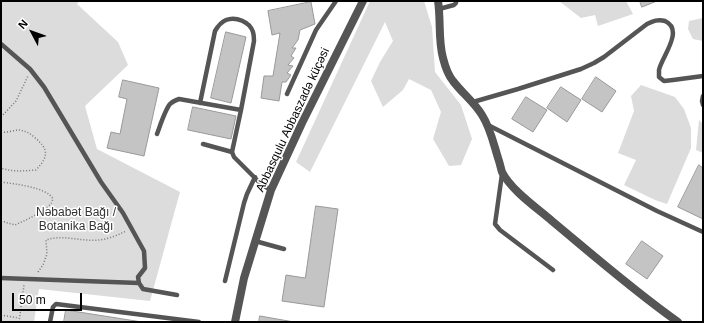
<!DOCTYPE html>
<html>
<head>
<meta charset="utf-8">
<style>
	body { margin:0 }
	#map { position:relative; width:704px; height:323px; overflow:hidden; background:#fff; font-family:Arial,sans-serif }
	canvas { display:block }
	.frame { position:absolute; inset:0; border:2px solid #000; pointer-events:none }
	.north { position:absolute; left:12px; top:12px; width:40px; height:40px; -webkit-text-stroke:3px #fff; paint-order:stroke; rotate:311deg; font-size:11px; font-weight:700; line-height:16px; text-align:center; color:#000 }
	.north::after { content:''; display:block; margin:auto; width:14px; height:18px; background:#000; clip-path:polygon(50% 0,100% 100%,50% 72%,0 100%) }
	.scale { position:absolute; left:12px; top:293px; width:70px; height:18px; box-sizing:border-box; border:2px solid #000; border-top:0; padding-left:5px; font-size:12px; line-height:14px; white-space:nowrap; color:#000; -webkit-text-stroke:3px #fff; paint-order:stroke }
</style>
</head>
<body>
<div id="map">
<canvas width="704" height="323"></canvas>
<div class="frame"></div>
<div class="north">N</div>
<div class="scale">50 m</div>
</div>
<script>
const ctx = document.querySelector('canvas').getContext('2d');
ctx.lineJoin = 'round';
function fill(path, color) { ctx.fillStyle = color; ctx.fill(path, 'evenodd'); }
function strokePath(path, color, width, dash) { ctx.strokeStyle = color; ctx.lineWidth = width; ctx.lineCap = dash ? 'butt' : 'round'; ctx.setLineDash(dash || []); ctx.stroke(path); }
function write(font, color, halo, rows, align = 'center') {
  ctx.font = font + ' Arial,sans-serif'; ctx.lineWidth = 3; ctx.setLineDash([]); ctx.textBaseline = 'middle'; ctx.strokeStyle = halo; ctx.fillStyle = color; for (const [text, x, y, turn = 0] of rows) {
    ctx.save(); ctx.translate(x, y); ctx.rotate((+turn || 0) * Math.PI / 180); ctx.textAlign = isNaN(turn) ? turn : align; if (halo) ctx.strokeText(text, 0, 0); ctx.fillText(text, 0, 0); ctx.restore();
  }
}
fill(new Path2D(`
	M 1,1 L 79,1 L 77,4 L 118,42 L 128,65 L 85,106 L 97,149 L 180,192 L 150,301 L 39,289 L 34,322 L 1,322 Z
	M 370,1 L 424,1 L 432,27 L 435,72 L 461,105 L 472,139 L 461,165 L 449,166 L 433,139 L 441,112 L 431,90 L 409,79 L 403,90 L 383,107 L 371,81 L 380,62 L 393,41 L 385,22 L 310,172 L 296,162 Z
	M 559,1 L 626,1 L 633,14 L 598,26 L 595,15 L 581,18 Z
	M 703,18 L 703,41 L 693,39 L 688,29 L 689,21 Z
	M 641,85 L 675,97 L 684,109 L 691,128 L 691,148 L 667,204 L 655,200 L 624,185 L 636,160 L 618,153 L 634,111 L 631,96 Z
	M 699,120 L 703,124 L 703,153 L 696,150 Z`), '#dcdcdc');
const building = new Path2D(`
	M 640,1 L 657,1 L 642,7 Z
	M 311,2 L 315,24 L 300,30 L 298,40 L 292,48 L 296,48 L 291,56 L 294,58 L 288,65 L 293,66 L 287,73 L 291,75 L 286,82 L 282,82 L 279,101 L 261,98 L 264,76 L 273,76 L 280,33 L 272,35 L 268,11 Z
	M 226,32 L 246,37 L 231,103 L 211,98 Z
	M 596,77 L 616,91 L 602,112 L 582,99 Z
	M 123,80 L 159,88 L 144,156 L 107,148 L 111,132 L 120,134 L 127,99 L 119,97 Z
	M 561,87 L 581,100 L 567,122 L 547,108 Z
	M 526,97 L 547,110 L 533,132 L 512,119 Z
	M 193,107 L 236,116 L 231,139 L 188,130 Z
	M 699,165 L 703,168 L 703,219 L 678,207 Z
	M 316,206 L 338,209 L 324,307 L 282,301 L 286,275 L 305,278 Z
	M 642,241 L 663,256 L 647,279 L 626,264 Z
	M 66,310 L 142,322 L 64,322 Z
	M 260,316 L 294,322 L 259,322 Z`);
fill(building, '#c4c4c4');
strokePath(building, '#999', 1);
strokePath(new Path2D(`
	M 1,117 L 16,101 L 28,76
	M 1,132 C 7,133 14,130 20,130 C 25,131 30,133 34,137 C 49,149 49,156 36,170 C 24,171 12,172 1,168
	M 1,182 C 14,184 47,187 53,199 L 51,204 L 43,211 L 26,220 L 15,225 L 1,221
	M 38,272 L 43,265 L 47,254 L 46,240 C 63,234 82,242 99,240 C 109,239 118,235 126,231
	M 1,315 L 19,318
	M 19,322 L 24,285`), '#777', 1.5, [1, 2]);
strokePath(new Path2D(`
	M 439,9 L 454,5 L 456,3 L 456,1
	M 1,44 L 30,69 L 44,87 L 101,182 L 123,213 L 144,251 L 145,268 L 138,277 L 139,283 L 143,289 L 177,295
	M 287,94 L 316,30 L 336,1
	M 703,96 L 702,101 L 703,105
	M 473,102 L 518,89 L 581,69 L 594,63 L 604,57 L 647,24 C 653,21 658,19 665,21 C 685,30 661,58 659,70 C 659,71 659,76 659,77 L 664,81 L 673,80 L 703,76
	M 200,103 L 215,31 C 218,26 221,22 226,20 C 236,16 250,22 253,32 C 254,35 254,38 254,41 L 241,110 L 232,152 L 234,157 L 261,184 L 271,190
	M 488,125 L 657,211 L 703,232
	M 157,134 C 160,126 165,110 170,104 C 173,101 176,100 179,99 L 241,110
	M 203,144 L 232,152
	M 502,174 L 495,224 L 500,230 L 553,270
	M 255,241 L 284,249
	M 1,278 L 139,283
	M 225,281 L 244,203 L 247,194 L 255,177
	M 50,322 L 53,307 L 56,304 L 199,322`), '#555', 4.5);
strokePath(new Path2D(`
	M 438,1 C 441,20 438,40 443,58 C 445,66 448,75 453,81 C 462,93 474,102 482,115 C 491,129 494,146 499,161 C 500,164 501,169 502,172 C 511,190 537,208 552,221 C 593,255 634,291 678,322`), '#555', 8);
strokePath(new Path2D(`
	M 235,322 L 244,278 L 271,190 L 302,123 L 363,1`), '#555', 8);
write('12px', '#000', '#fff', [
	["Abbasqulu Abbaszadə küçəsi",293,120,-65]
]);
write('12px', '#333', '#fff', [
	["Nəbabət Bağı /",76,213],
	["Botanika Bağı",76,227]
]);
</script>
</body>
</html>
